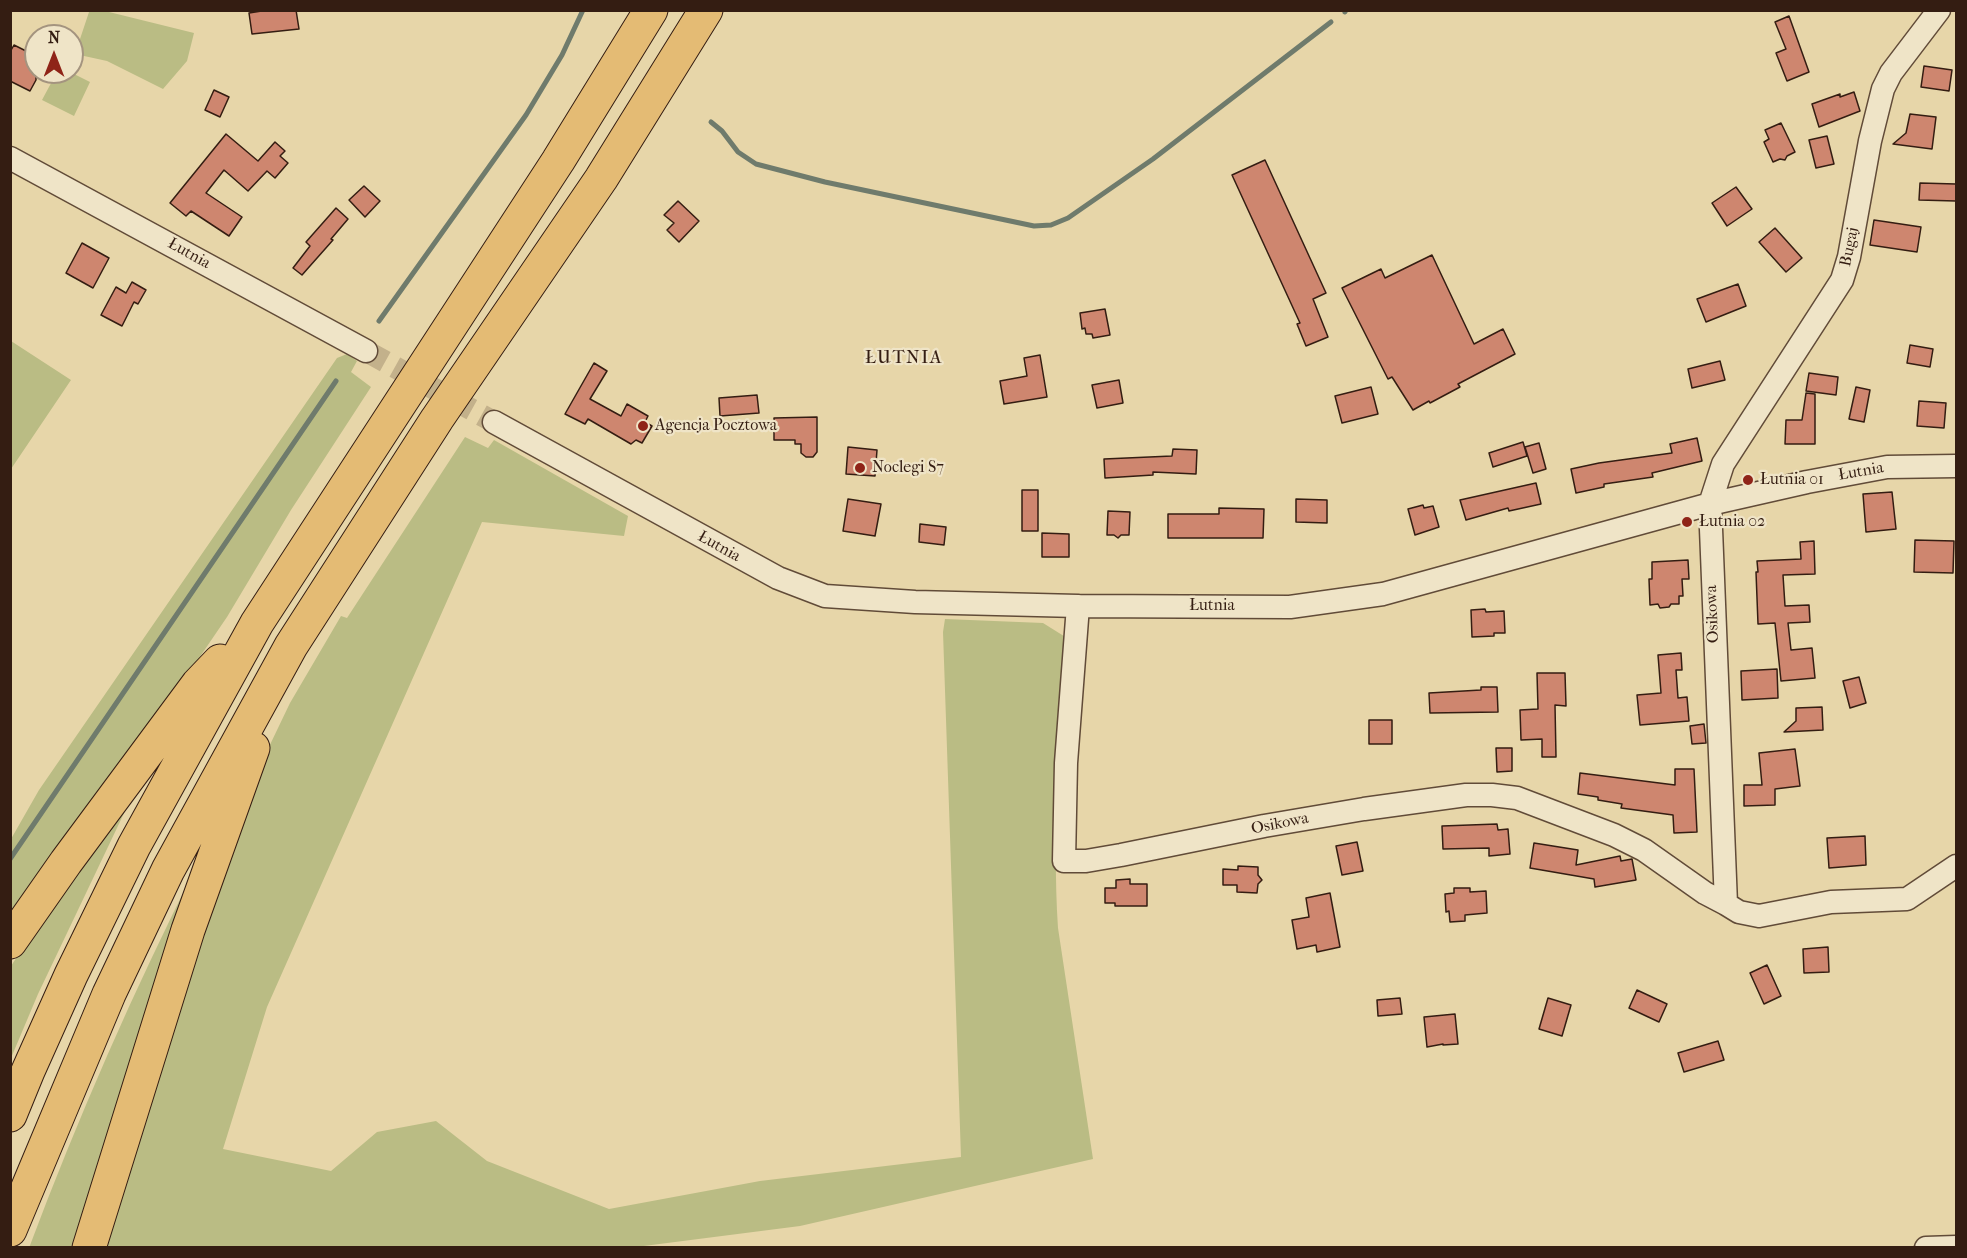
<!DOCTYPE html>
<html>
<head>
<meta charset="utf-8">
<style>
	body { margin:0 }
	#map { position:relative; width:1967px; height:1258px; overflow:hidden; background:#e7d6a9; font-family:"IM FELL French Canon",serif }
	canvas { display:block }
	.frame { position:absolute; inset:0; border:12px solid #341d12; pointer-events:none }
	.north { position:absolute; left:24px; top:24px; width:60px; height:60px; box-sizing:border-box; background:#efe4c7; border:2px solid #a4947f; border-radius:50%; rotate:0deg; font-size:16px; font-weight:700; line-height:24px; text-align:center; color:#341d12 }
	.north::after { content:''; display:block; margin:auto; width:21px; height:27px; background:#8f2418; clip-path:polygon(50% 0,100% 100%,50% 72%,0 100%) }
</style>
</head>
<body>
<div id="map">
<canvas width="1967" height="1258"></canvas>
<div class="frame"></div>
<div class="north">N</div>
</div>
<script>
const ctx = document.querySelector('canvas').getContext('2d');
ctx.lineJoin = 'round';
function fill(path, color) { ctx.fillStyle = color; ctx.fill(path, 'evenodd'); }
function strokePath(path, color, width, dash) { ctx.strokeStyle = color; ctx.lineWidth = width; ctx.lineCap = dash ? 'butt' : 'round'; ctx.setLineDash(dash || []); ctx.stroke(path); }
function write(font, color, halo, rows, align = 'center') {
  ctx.font = font + ' "IM FELL French Canon",serif'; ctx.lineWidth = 4.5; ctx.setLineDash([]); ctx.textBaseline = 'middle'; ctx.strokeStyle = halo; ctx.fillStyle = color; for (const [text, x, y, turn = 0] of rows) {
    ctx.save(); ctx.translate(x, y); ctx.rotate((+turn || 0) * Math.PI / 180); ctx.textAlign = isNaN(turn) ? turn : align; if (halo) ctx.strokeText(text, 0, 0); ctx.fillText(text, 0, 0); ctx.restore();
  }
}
fill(new Path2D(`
	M 92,11 L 105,11 L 194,33 L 187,61 L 163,89 L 107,61 L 75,54 L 89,12 Z
	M 57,72 L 70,72 L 90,82 L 74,116 L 42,100 Z
	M 11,341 L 71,380 L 11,469 Z
	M 347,354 L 357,361 L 351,372 L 371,387 L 291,510 L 227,617 L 165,708 L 11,920 L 11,839 L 39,790 L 337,358 Z
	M 465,437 L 488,448 L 494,440 L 628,516 L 624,536 L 482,522 L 267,1007 L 223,1149 L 331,1171 L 377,1132 L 436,1121 L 487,1161 L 609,1209 L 760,1181 L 961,1157 L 943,632 L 945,619 L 1043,623 L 1067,638 C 1060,734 1052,831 1058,928 L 1093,1159 L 800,1226 L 636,1247 L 98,1248 L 255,776 L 290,703 L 341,616 L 347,618 Z
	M 136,788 L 38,994 L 11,1058 L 11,966 L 47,911 Z
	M 197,865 L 79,1247 L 29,1248 C 78,1117 134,990 197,865 Z`), '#babc84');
strokePath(new Path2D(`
	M 1345,12 L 1346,10
	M 711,122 L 722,131 L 738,152 L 756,164 L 825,182 L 1034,226 L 1051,225 L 1068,218 L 1153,159 L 1331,22
	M 379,321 L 526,115 L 562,55 L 583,10
	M 10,859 L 336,381`), '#6f7b6c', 5);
const building = new Path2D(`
	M 268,10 L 296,10 L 299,29 L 252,34 L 249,13 Z
	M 1789,16 L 1809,72 L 1787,81 L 1776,53 L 1786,49 L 1775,22 Z
	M 14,45 L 36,56 L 36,80 L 30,91 L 10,81 L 10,52 Z
	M 1924,66 L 1952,70 L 1949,91 L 1921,87 Z
	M 214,90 L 229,97 L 220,117 L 205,110 Z
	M 1854,92 L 1860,111 L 1819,127 L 1812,104 L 1840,94 L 1840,97 Z
	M 1910,114 L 1936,117 L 1932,149 L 1893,144 L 1906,133 Z
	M 1781,123 L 1795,152 L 1787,156 L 1785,160 L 1780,159 L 1773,162 L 1764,142 L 1769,139 L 1765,130 Z
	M 226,134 L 258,161 L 275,142 L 285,151 L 280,156 L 288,163 L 275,178 L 267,171 L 248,191 L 224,170 L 206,193 L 242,217 L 229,236 L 191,211 L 186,216 L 170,203 Z
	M 1827,136 L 1834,164 L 1816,168 L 1809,140 Z
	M 1265,160 L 1326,293 L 1313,299 L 1328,337 L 1306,346 L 1297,324 L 1300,323 L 1232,175 Z
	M 1920,183 L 1956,184 L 1956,201 L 1919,200 Z
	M 364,186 L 380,201 L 365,217 L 349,200 Z
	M 1736,187 L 1752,209 L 1727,226 L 1712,203 Z
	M 678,201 L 699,221 L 679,242 L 667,230 L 674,223 L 664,215 Z
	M 336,208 L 348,219 L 331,239 L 333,240 L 302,275 L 293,268 L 310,246 L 306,242 Z
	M 1874,220 L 1921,227 L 1917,252 L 1870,245 Z
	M 1775,228 L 1802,258 L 1786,272 L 1759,242 Z
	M 82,243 L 109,258 L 93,288 L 66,273 Z
	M 1432,255 L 1474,344 L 1503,329 L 1515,354 L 1458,384 L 1460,387 L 1430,403 L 1429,401 L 1413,410 L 1392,377 L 1388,379 L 1342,288 L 1381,269 L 1385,278 Z
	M 132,282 L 146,290 L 138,304 L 134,302 L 122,326 L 101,315 L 116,287 L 126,293 Z
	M 1738,284 L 1746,306 L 1706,322 L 1697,299 Z
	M 1105,309 L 1110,335 L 1093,338 L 1092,334 L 1086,334 L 1085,328 L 1082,329 L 1080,313 Z
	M 1910,345 L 1933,349 L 1930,367 L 1907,363 Z
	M 1040,355 L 1047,397 L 1004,404 L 1000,381 L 1027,376 L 1024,358 Z
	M 1720,361 L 1725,380 L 1692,388 L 1688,369 Z
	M 594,363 L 607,371 L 590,399 L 621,416 L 627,404 L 648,416 L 645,422 L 652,426 L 642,443 L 636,440 L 631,444 L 588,419 L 585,424 L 565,414 Z
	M 1809,373 L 1838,377 L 1836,395 L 1806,391 Z
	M 1119,380 L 1123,403 L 1097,408 L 1092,385 Z
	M 1371,387 L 1378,414 L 1342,423 L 1335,396 Z
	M 1856,387 L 1870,390 L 1864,422 L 1849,419 Z
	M 1806,393 L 1815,394 L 1815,444 L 1785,444 L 1786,420 L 1802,420 Z
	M 757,395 L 759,413 L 720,416 L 719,398 Z
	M 1919,401 L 1946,403 L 1944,428 L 1917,426 Z
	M 817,417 L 817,452 L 813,457 L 806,457 L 801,453 L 801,444 L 795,444 L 795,440 L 774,440 L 774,418 Z
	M 1697,438 L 1702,461 L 1652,473 L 1653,477 L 1604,484 L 1604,487 L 1576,493 L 1571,469 L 1599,463 L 1672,453 L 1670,444 Z
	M 1523,442 L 1527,456 L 1493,467 L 1489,453 Z
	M 1539,443 L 1546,469 L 1533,473 L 1525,447 Z
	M 848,447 L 877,450 L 875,476 L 846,474 Z
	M 1173,449 L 1197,450 L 1196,474 L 1153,472 L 1153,475 L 1105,478 L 1104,459 L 1172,456 Z
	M 1536,483 L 1541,504 L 1509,511 L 1508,508 L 1466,520 L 1460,500 Z
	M 1022,490 L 1038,490 L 1038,531 L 1022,531 Z
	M 1892,492 L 1896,529 L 1866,532 L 1863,494 Z
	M 848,499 L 881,504 L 875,536 L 843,531 Z
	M 1296,499 L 1327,500 L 1327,523 L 1296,522 Z
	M 1423,505 L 1424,508 L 1433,506 L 1439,527 L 1415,535 L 1408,509 Z
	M 1219,508 L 1264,509 L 1263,538 L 1168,538 L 1168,514 L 1219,514 Z
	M 1108,511 L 1130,512 L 1129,535 L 1121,535 L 1118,538 L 1114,535 L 1107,535 Z
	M 920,524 L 946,527 L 944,545 L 919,542 Z
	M 1042,533 L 1069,534 L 1069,557 L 1042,557 Z
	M 1915,540 L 1954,541 L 1953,573 L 1914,572 Z
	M 1814,541 L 1815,574 L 1783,575 L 1785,606 L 1809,605 L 1810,622 L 1788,623 L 1791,650 L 1812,648 L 1815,678 L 1781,681 L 1775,623 L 1758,624 L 1756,572 L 1758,572 L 1757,561 L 1801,559 L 1800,542 Z
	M 1688,560 L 1689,579 L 1682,579 L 1683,596 L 1679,596 L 1679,604 L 1671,604 L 1669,607 L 1660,608 L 1658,604 L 1650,605 L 1649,579 L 1652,579 L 1652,562 Z
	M 1485,609 L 1486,612 L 1504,611 L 1505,633 L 1494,633 L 1494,636 L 1472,637 L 1471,610 Z
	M 1681,653 L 1682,670 L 1676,670 L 1678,698 L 1687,697 L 1689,721 L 1640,725 L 1637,695 L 1661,693 L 1658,655 Z
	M 1777,669 L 1778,698 L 1742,700 L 1741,671 Z
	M 1537,673 L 1565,673 L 1566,706 L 1555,705 L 1556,757 L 1542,757 L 1542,739 L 1521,740 L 1520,710 L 1538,709 Z
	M 1859,677 L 1866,703 L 1850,708 L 1843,681 Z
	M 1481,687 L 1497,687 L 1498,712 L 1430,713 L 1429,693 L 1481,690 Z
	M 1822,707 L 1823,730 L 1784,732 L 1796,721 L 1796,708 Z
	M 1369,720 L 1392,720 L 1392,744 L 1369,744 Z
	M 1704,724 L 1706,743 L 1692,744 L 1690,726 Z
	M 1496,748 L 1512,748 L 1512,771 L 1497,772 Z
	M 1795,749 L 1800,786 L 1775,789 L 1775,805 L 1744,806 L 1744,785 L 1762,785 L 1759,753 Z
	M 1675,769 L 1694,769 L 1697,832 L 1674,833 L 1673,815 L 1621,808 L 1622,804 L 1598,800 L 1598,797 L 1578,794 L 1580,773 L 1675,785 Z
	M 1497,824 L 1498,830 L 1508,829 L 1510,854 L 1489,856 L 1489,848 L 1443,849 L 1442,826 Z
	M 1865,836 L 1866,865 L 1829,868 L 1827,838 Z
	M 1357,842 L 1363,871 L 1342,875 L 1336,846 Z
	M 1534,843 L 1578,850 L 1576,865 L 1620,856 L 1621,861 L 1632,859 L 1636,880 L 1595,887 L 1594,879 L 1530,868 Z
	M 1238,866 L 1258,867 L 1258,875 L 1262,880 L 1258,884 L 1257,893 L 1237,892 L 1237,885 L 1223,885 L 1223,869 L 1238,870 Z
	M 1130,879 L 1130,884 L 1147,884 L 1147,906 L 1115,906 L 1115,903 L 1105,903 L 1105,888 L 1116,888 L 1116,880 Z
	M 1454,888 L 1470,888 L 1470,892 L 1486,891 L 1487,913 L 1465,915 L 1465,921 L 1450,922 L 1449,911 L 1446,912 L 1445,894 L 1454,893 Z
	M 1330,893 L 1340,947 L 1317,952 L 1316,945 L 1297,949 L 1292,920 L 1309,917 L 1306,898 Z
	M 1828,947 L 1829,972 L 1804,973 L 1803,949 Z
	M 1767,965 L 1781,996 L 1764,1004 L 1750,973 Z
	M 1637,990 L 1667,1004 L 1659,1022 L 1629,1008 Z
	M 1400,998 L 1402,1014 L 1378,1016 L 1377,1000 Z
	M 1548,998 L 1571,1005 L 1562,1036 L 1539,1029 Z
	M 1455,1014 L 1458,1044 L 1443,1045 L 1443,1044 L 1427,1047 L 1424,1017 Z
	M 1718,1041 L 1724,1060 L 1684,1072 L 1678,1053 Z`);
fill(building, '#ce866f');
strokePath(building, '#341d12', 1.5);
strokePath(new Path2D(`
	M 366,351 L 494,422`), '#c3b18b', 22, [22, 11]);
const minor = new Path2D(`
	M 10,158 L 366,351
	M 494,422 L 778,578 L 825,596 L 915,602 L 1078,606 L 1290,607 L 1383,594 L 1710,504 L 1807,482 L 1887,467 L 1956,466
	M 1078,606 L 1066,763 L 1064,861 L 1086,861 L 1121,855 L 1264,826 L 1364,809 L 1466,795 L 1492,795 L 1517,798 L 1614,835 L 1644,850 L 1705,893 L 1726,904 L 1710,504 L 1723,464 L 1842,280 L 1849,257 L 1870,141 L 1883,89 L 1891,73 L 1939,10
	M 1726,904 L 1739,912 L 1759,916 L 1831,902 L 1907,899 L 1956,866
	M 1926,1248 L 1956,1247`);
const highway = new Path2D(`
	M 10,942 L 66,862 L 198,684 L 220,661
	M 10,1115 L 28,1071 L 71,975 L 134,846 L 257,623 L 558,161 L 651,10
	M 10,1230 L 109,994 L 168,870 L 291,646 L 437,419 L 601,179 L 706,10
	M 89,1248 L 188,930 L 253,748`);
strokePath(minor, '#614b38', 25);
strokePath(highway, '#341d12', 35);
strokePath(minor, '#efe4c7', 22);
strokePath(highway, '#e4bb74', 33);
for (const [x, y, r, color] of [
	[643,426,6,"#8f2418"],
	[860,468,6,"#8f2418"],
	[1748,480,6,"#8f2418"],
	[1687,522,6,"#8f2418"]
]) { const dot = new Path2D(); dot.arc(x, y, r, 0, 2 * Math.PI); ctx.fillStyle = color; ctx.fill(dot); strokePath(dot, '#efe4c7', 2); }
write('16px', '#341d12', '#efe4c7', [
	["Bugaj",1850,247,-78],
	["Łutnia",189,254,29],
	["Łutnia",1861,472,-10],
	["Łutnia",719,547,29],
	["Łutnia",1212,606],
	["Osikowa",1713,614,-92],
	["Osikowa",1280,824,-11]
]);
write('16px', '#341d12', '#efe4c7', [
	["Agencja Pocztowa",655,426],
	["Noclegi S7",872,468],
	["Łutnia 01",1760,480],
	["Łutnia 02",1699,522]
], 'left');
ctx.letterSpacing = '1.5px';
write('18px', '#341d12', '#efe4c7', [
	["ŁUTNIA",904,359]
]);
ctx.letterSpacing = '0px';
</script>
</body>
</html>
